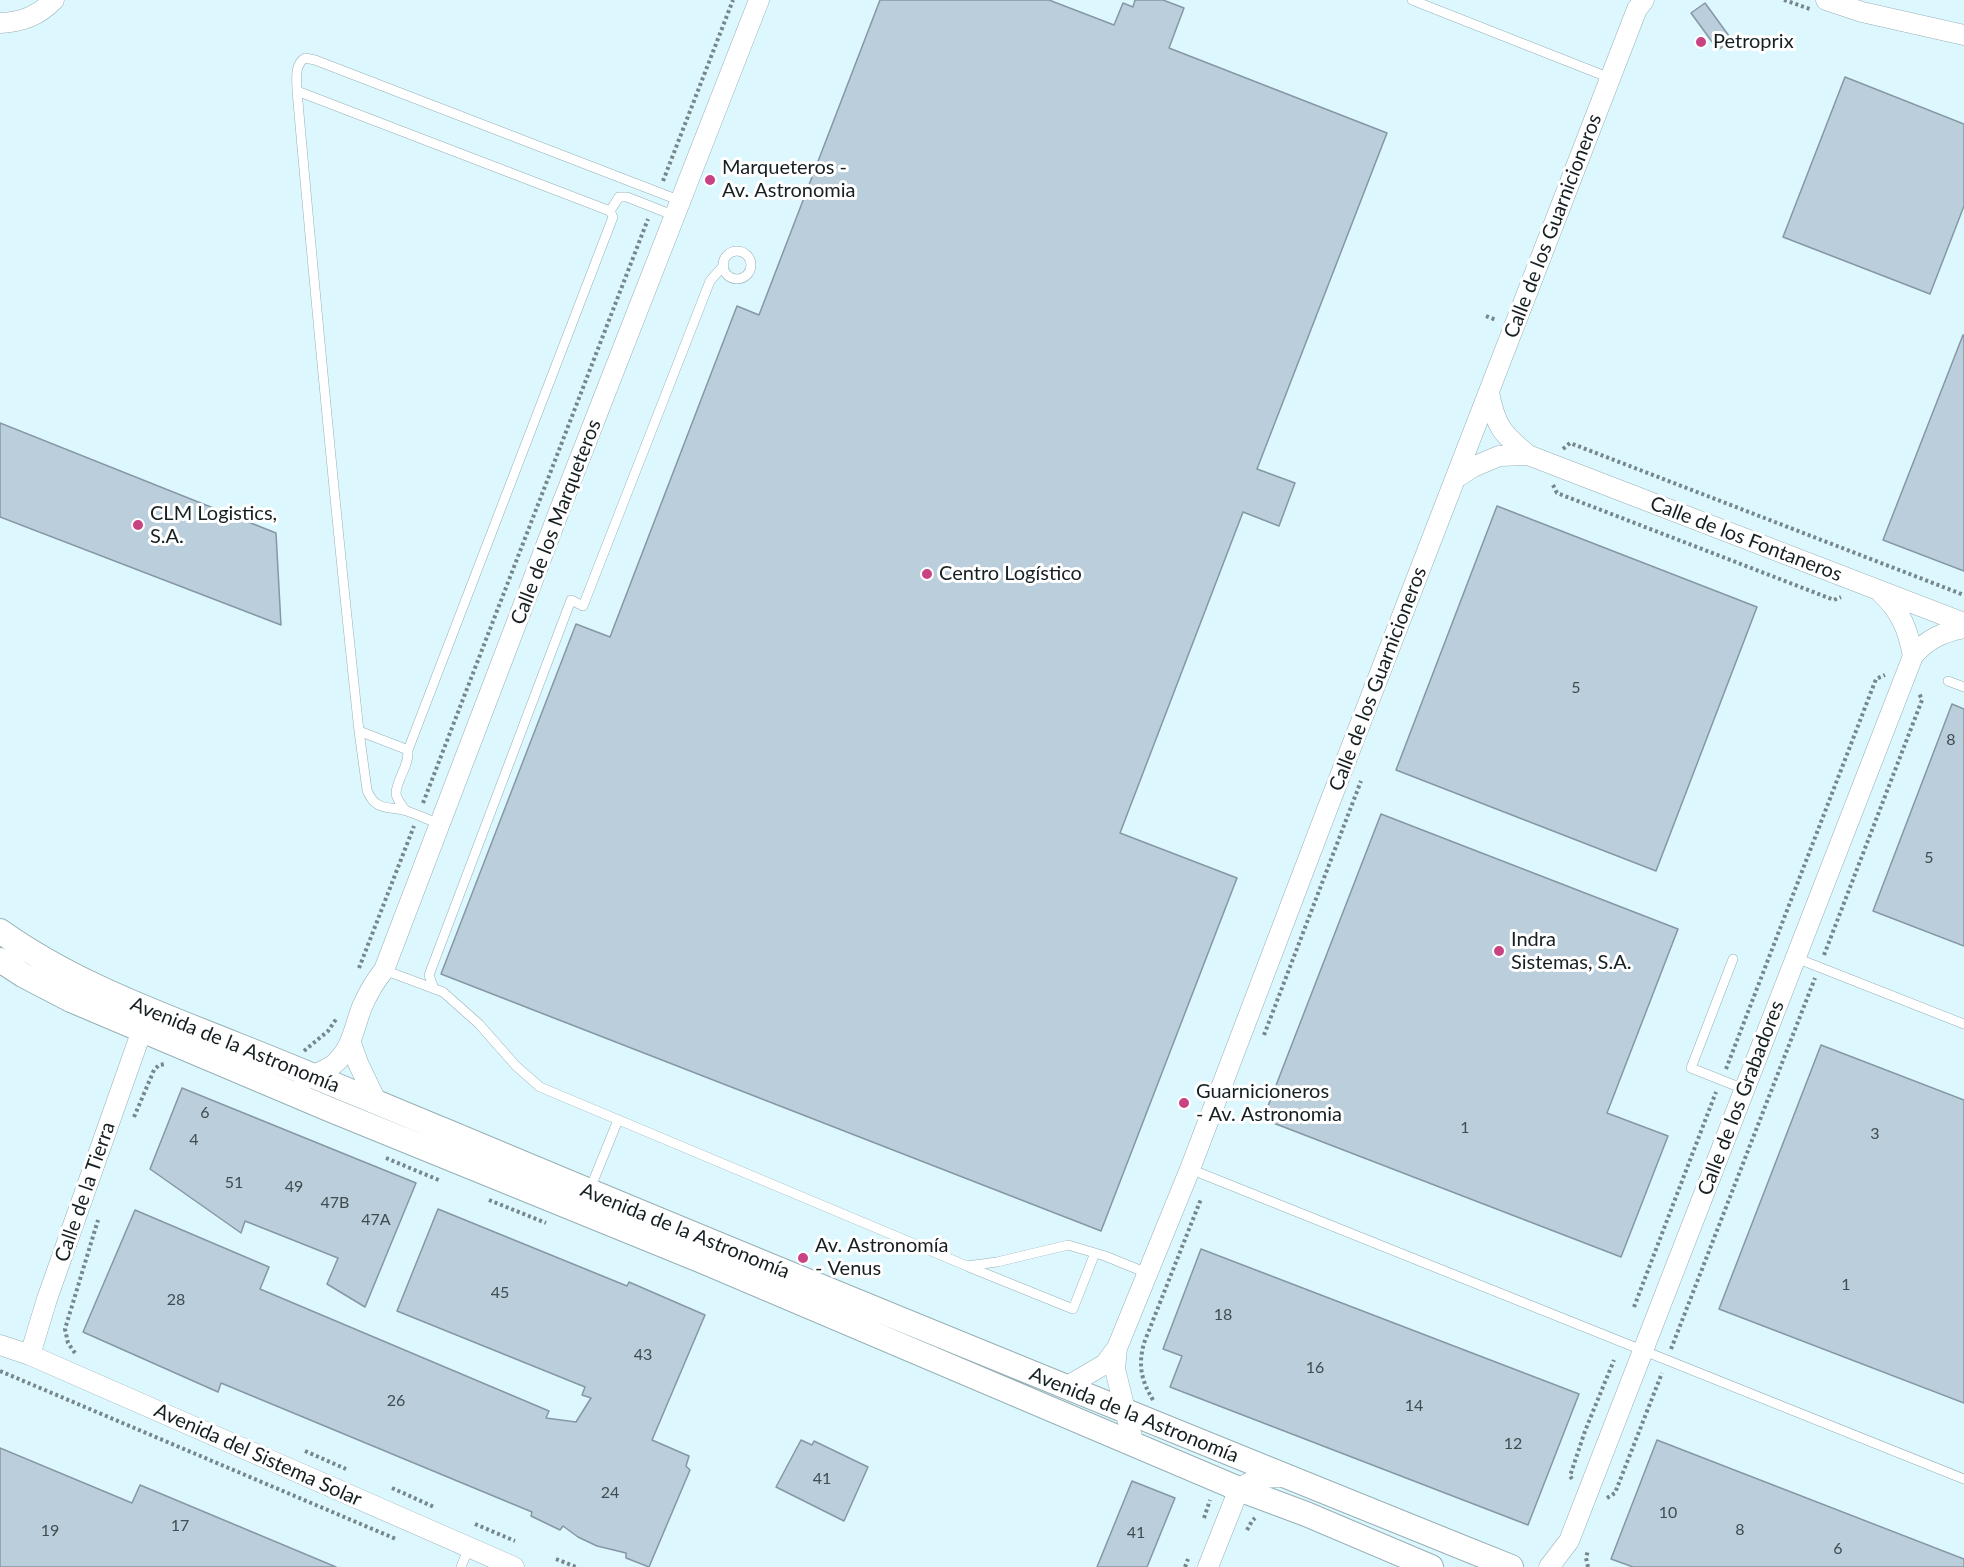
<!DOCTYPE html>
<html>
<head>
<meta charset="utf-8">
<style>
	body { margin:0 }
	canvas { display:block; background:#dcf7fd }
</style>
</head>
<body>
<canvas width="1964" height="1567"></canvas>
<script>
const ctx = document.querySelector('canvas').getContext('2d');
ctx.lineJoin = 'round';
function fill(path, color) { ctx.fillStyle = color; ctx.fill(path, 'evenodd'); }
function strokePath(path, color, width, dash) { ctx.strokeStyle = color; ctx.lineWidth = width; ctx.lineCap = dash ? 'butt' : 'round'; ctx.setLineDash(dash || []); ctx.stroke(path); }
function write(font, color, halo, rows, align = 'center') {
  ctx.font = font + ' Lato,sans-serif'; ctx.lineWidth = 6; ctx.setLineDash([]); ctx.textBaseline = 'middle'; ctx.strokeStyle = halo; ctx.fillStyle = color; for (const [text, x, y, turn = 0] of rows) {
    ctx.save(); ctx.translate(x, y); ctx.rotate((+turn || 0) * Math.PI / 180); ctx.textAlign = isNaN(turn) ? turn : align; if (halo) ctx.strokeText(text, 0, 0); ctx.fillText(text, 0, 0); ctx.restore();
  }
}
const building = new Path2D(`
	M 880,0 L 1049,0 L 1114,25 L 1123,3 L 1133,7 L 1135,0 L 1163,0 L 1184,8 L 1169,48 L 1387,133 L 1257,469 L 1295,483 L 1279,526 L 1243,512 L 1120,833 L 1237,878 L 1101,1231 L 441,974 L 576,624 L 610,637 L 737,306 L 759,315 Z
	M 1705,3 L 1732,40 L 1718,50 L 1691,13 Z
	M 1845,77 L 1964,124 L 1964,206 L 1930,294 L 1783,237 Z
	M 1963,335 L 1964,335 L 1964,571 L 1883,540 Z
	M 0,423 L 276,533 L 281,625 L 0,517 Z
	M 1497,506 L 1757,607 L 1656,871 L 1396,770 Z
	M 1952,704 L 1964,709 L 1964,946 L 1873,911 Z
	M 1381,814 L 1678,929 L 1607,1113 L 1668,1136 L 1621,1257 L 1263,1119 Z
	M 1821,1045 L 1964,1100 L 1964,1403 L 1719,1309 Z
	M 182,1088 L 416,1183 L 365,1307 L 327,1284 L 338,1258 L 245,1221 L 241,1233 L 150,1169 Z
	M 438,1209 L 627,1286 L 629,1282 L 705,1315 L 652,1440 L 689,1456 L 686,1466 L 690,1470 L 649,1567 L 626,1558 L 626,1553 L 597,1546 L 578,1537 L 563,1526 L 560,1530 L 531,1516 L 532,1512 L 221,1383 L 218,1392 L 83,1332 L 135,1210 L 269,1267 L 260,1289 L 549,1411 L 546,1418 L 576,1422 L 591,1398 L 582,1395 L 585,1387 L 397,1311 Z
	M 1201,1249 L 1579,1394 L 1528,1525 L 1170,1387 L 1182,1356 L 1163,1349 Z
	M 801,1440 L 812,1445 L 814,1441 L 868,1467 L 844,1521 L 776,1487 Z
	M 1657,1440 L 1964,1559 L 1964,1567 L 1633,1567 L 1611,1559 Z
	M 0,1448 L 132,1503 L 140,1485 L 336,1567 L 0,1567 Z
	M 1132,1481 L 1175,1498 L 1147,1567 L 1097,1567 Z`);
fill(building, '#bbcedc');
strokePath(building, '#8697a5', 1.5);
const service = new Path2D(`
	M 1412,0 L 1610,78
	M 297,91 L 610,211 L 613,217 L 408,750 L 359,731 C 336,518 316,304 297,91 C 297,79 294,65 305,58 L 315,60 L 681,201
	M 610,211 L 619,197 L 627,197 L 675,216
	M723 265a14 14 0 1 1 28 0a14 14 0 1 1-28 0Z
	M 1948,681 L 1964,687
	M 359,731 L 367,790 C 375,812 390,806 407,811 C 418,815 429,820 440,824
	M 405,810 C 402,805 396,799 396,793 C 397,778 409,767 408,750
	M 1796,958 L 1964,1024
	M 1733,959 L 1691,1068 L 1744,1089
	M 384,970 L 443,992 L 479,1024 L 516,1066 L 540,1087 L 967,1266 L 997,1262 L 1068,1245 L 1105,1256 L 1147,1273
	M 434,989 L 429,975 L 571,600 L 583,606 L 710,281 L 724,265
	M 1190,1169 L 1964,1479
	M 590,1189 L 618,1120
	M 969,1267 L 1073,1309 L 1095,1253
	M 461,1567 L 469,1547`);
const minor = new Path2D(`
	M 1826,0 L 1862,12 L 1964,35
	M 0,23 C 22,22 38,16 54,0
	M 1489,392 C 1495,425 1502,434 1528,455 L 1964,623
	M 1456,478 L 1473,467 L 1499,456 L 1528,455
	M 1881,593 C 1901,611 1908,630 1913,656
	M 351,1043 L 358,1063 L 377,1103
	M 304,1080 C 313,1075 324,1071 333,1065 C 352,1050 354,1027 362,1007 C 368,993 375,981 384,970 L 560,509 L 759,0
	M 0,1345 L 30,1355 L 514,1567
	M 1117,1348 L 1115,1369 L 1133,1442
	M 30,1355 L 47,1299 L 142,1030 L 139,1017
	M 1066,1387 L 1105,1364 L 1117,1348 L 1190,1169 L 1328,807 L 1637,9 L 1644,0
	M 1208,1567 L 1239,1489 C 1253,1477 1270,1477 1287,1477
	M 1549,1567 L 1569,1541 L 1913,656 C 1927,639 1943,632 1964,628`);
const tertiary = new Path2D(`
	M 0,931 C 73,983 155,1012 237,1045 C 311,1074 384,1106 458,1136 C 808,1283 1159,1425 1511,1567
	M 0,960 L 23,975 L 71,1000 L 331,1110 L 702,1261 L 1239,1489 L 1306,1514 L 1431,1567`);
strokePath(service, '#97b0b6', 10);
strokePath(minor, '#97b0b6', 21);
strokePath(tertiary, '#97b0b6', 26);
strokePath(new Path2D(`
	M 1784,0 L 1810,9
	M 663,181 L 733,0
	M 1486,316 L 1496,320
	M 1563,449 L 1570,443 L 1964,595
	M 1553,485 L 1557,493 L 1834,600 L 1841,597
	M 423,803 L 648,219
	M 1824,955 L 1922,700 L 1919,693
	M 359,968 L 414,826
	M 1264,1035 L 1361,781
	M 304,1051 L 328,1031 L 337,1018
	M 1726,1069 L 1876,679 L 1885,675
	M 134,1117 L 154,1070 L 159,1065 L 165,1064
	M 386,1158 L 441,1181
	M 489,1200 L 546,1223
	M 1634,1307 L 1716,1092
	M 1671,1349 L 1815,978
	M 75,1353 L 68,1343 L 65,1329 L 98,1220
	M 0,1371 L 396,1539
	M 1153,1400 C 1141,1380 1138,1365 1144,1343 L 1201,1199
	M 305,1451 L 346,1469
	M 1572,1479 L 1570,1476 L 1585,1431 L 1614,1360
	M 392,1488 L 434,1507
	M 1607,1498 L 1615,1493 L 1662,1373
	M 1204,1518 L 1210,1500
	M 475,1524 L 515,1541
	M 1247,1530 L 1252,1521 L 1255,1518
	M 556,1559 L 576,1567
	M 1185,1567 L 1188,1559
	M 1588,1567 L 1586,1558 L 1588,1550`), '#75878b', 4, [3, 3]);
strokePath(service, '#fff', 9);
strokePath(minor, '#fff', 20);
strokePath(tertiary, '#fff', 24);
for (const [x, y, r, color] of [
	[1701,42,6,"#c94281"],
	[710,180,6,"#c94281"],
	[138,525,6,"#c94281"],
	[927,574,6,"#c94281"],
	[1499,951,6,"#c94281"],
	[1184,1103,6,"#c94281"],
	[803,1258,6,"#c94281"]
]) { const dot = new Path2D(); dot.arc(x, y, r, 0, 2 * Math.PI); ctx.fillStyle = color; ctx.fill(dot); strokePath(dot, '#fff', 2); }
write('16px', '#3f4c50', null, [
	["5",1576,688],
	["8",1951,740],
	["5",1929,858],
	["6",205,1113],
	["1",1465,1128],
	["3",1875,1134],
	["4",194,1140],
	["51",234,1183],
	["49",294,1187],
	["47B",335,1203],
	["47A",376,1220],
	["1",1846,1285],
	["45",500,1293],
	["28",176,1300],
	["18",1223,1315],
	["43",643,1355],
	["16",1315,1368],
	["26",396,1401],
	["14",1414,1406],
	["12",1513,1444],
	["41",822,1479],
	["24",610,1493],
	["10",1668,1513],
	["17",180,1526],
	["8",1740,1530],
	["19",50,1531],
	["41",1136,1533],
	["6",1838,1549]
]);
write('20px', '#162022', '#fff', [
	["Petroprix",1713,42],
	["Marqueteros -",722,168],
	["Av. Astronomia",722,191],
	["CLM Logistics,",150,514],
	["S.A.",150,537],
	["Centro Logístico",939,574],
	["Indra",1511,940],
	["Sistemas, S.A.",1511,963],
	["Guarnicioneros",1196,1092],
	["- Av. Astronomia",1196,1115],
	["Av. Astronomía",815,1246],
	["- Venus",815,1269]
], 'left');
write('20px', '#162022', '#fff', [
	["Calle de los Guarnicioneros",1553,226,-69],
	["Calle de los Marqueteros",556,522,-69],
	["Calle de los Fontaneros",1746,539,21],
	["Calle de los Guarnicioneros",1378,679,-69],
	["Avenida de la Astronomía",235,1045,22],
	["Calle de los Grabadores",1741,1098,-69],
	["Calle de la Tierra",85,1192,-71],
	["Avenida de la Astronomía",685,1231,22],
	["Avenida de la Astronomía",1134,1415,22],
	["Avenida del Sistema Solar",258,1455,24]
]);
</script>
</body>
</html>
